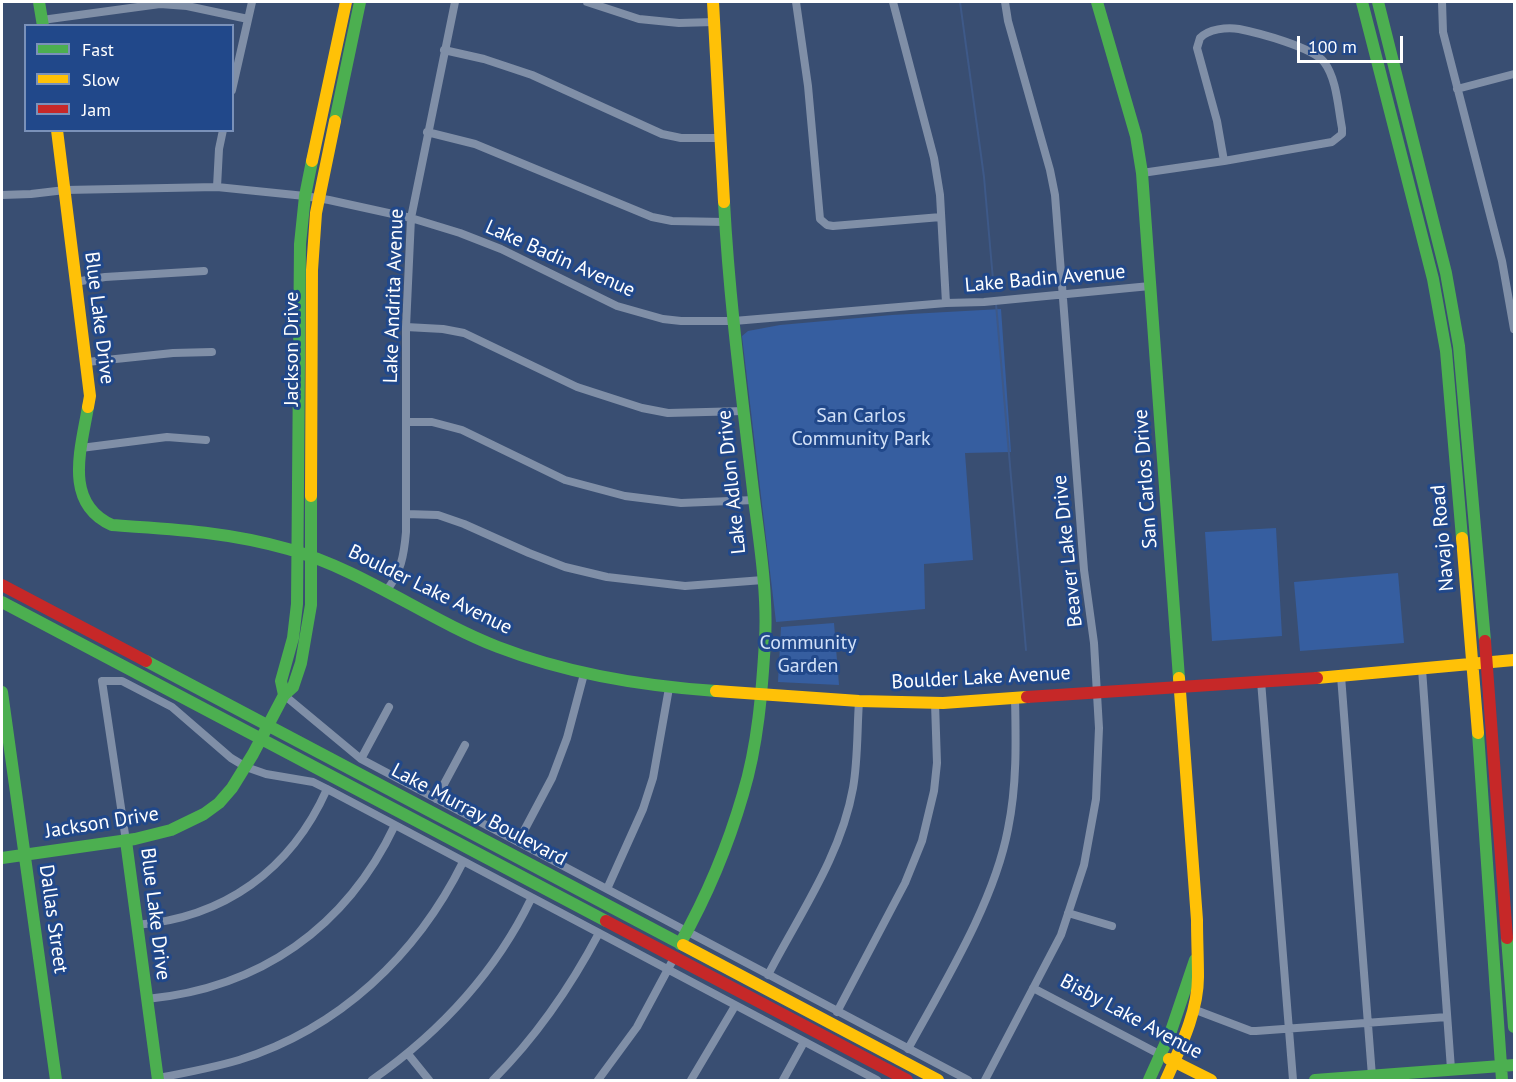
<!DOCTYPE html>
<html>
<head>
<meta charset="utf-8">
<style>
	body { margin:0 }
	#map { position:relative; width:1516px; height:1082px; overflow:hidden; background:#394e72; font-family:"PT Sans",sans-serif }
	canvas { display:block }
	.frame { position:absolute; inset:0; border:3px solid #fff; pointer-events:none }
	.legend { position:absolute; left:24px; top:24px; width:210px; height:108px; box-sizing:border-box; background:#21488a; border:2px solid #7a91b9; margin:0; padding:8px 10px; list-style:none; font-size:18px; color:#fff }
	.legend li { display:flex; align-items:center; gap:12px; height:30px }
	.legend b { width:30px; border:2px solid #7a91b9 }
	.scale { position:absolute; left:1297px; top:36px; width:106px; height:27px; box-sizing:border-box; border:3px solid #fff; border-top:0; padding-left:8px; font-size:18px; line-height:21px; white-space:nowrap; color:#fff; -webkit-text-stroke:4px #21488a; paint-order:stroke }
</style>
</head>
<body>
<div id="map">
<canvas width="1516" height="1082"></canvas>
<div class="frame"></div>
<ul class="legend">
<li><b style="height:8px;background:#4caf50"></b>Fast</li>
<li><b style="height:8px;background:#ffc107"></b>Slow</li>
<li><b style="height:8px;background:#c62828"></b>Jam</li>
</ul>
<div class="scale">100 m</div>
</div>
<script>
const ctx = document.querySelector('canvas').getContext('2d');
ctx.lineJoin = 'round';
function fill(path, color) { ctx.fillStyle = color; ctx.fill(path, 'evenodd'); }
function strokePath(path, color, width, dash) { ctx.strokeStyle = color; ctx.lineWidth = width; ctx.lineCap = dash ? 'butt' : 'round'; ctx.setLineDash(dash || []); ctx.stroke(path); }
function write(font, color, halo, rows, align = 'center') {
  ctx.font = font + ' "PT Sans",sans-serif'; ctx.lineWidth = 6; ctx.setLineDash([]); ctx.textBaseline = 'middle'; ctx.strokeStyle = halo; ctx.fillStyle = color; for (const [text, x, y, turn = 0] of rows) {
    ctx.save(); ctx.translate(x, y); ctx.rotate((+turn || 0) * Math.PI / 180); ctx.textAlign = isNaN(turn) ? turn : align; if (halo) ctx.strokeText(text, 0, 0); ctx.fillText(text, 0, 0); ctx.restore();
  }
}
fill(new Path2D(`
	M 1001,309 L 1011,452 L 965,453 L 973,560 L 924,564 L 925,609 L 776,622 L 742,336 L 748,331 L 780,325 L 892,315 Z
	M 1276,528 L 1282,636 L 1212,641 L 1205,532 Z
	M 1398,573 L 1404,643 L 1300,651 L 1294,582 Z
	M 834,623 L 839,685 L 778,682 L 781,627 Z`), '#365ea0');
strokePath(new Path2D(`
	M 960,2 L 984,177 L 994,291
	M 996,304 L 1026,650`), '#3e5988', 2);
strokePath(new Path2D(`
	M 587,2 L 639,19 L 679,23 L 714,22
	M 796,2 L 808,86 L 820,219 L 827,225 L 833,226 L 941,217
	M 893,2 L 934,158 L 940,195 L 946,303
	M 1442,2 L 1443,32 L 1502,261 L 1514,329
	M 42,20 L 160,4 L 187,6 L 248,19
	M 444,50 L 484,59 L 532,75 L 662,134 L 681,138 L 720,138
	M 1457,89 L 1514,74
	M 232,90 L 252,2
	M 427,132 L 475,144 L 652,217 L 672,221 L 725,222
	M 1142,173 L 1224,161 L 1332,142 L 1342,134 L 1342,128 C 1338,108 1337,79 1324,62 C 1312,47 1259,33 1239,29 C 1227,27 1208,29 1200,38 L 1197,48 L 1217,121 L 1224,161
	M 217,187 L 219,149 L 223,130
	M 2,195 L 31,194 L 65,190 L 217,187 L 305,196 L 329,200 L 411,218 L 460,233 L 501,249 L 617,306 L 663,319 L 681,321 L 734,321 L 946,303 L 984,302 L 1150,286
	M 75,282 L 105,277 L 204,271
	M 406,327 L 443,329 L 464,333 L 577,387 L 642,408 L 668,413 L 744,411
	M 87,362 L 173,353 L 212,352
	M 407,422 L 432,422 L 462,430 L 565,480 L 625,496 L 681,503 L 754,500
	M 81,448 L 167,437 L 206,440
	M 406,514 L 438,515 L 464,524 L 529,553 L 565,567 L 607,577 L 685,586 L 763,580
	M 386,591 C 401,573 404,555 406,532 L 406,327 L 411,218 L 455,2
	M 1422,669 L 1451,1069
	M 1341,676 L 1372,1076
	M 1261,681 L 1293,1080
	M 284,695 L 361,759 L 968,1080
	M 361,759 L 389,707
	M 436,799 L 465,745
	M 126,841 L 102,681 L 122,681 L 172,707 L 231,758 L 246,767 L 266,774 L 313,782 L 327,789 L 877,1080
	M 518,842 L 552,778 L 567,738 L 584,674
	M 607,889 L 643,809 L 653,778 L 669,688
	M 1068,913 L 1112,926
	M 136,925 C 224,918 291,870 327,789
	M 768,975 C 799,915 841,856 853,788 C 858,760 857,730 859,701
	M 1033,988 L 1161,1055
	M 147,999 C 260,988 346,928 395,825
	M 1193,1009 L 1251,1031 L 1256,1031 L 1447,1017
	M 837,1012 L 905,883 L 922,841 L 934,791 L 937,763 L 935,703
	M 908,1049 C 944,983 994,903 1008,829 C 1017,785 1016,742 1015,697
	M 408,1054 L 429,1080
	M 158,1078 C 185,1073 212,1068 239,1060 C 339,1029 417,955 463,862
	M 372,1080 C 439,1033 495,973 531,899
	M 493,1080 C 536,1037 570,988 599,933
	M 598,1080 L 637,1027 L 674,958
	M 691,1080 L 735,1006
	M 783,1080 L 804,1042
	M 985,1080 L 1061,935 L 1084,865 L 1096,799 L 1099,728 L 1094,643 L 1084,570 L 1055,195 L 1050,170 L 1008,21 L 1005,2`), '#808fa7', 8);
strokePath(new Path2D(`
	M 39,2 L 43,26
	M 1097,2 L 1136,136 L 1142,173 L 1179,678
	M 1362,2 L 1433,279 L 1446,351 L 1462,538
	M 1378,2 L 1446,273 L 1459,346 L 1485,641
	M 335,121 L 360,2
	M 88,407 C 81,449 63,503 112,525 C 172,529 229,532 288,549 C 363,570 426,619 498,647 C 568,674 642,686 716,691
	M 2,602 L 606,921
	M 146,661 L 683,945
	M 2,692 L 56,1080
	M 284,695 L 281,681 L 293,638 L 297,604 L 300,244 L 305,196 L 312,161
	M 1478,733 L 1502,1080
	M 126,841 L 158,1080
	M 2,858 L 135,839 L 171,830 L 204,814 L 219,803 L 232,788 L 253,754 L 284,695 L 293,687 L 301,663 L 311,605 L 311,496
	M 1507,938 L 1514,1027
	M 680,944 C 707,896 728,846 743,794 C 758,745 762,691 765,641 C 768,588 758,535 752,482 C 741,389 729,296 724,202
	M 1149,1080 L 1171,1031 L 1195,960
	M 1315,1080 L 1514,1065`), '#4caf50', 12);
strokePath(new Path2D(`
	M 713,2 L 724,202
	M 57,130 L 90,396 L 88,407
	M 312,161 L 346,2
	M 311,496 L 312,270 L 316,213 L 335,121
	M 1462,538 L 1478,733
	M 1317,678 L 1514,660
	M 716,691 L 859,701 L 943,703 L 1027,697
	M 683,945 L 938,1080
	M 1169,1059 L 1211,1080
	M 1166,1080 C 1180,1048 1198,1012 1198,977 C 1198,958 1197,939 1197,920 L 1179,678`), '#ffc107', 12);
strokePath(new Path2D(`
	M 2,585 L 146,661
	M 1485,641 L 1507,938
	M 1027,697 L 1317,678
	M 606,921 L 907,1080`), '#c62828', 12);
write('20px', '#fff', '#21488a', [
	["Lake Badin Avenue",560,259,24],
	["Lake Badin Avenue",1045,279,-5],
	["Lake Andrita Avenue",394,296,-88],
	["Blue Lake Drive",99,318,83],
	["Jackson Drive",292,349,-90],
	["San Carlos Drive",1146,479,-94],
	["Lake Adlon Drive",732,482,-96],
	["Navajo Road",1443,538,-95],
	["Beaver Lake Drive",1068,551,-96],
	["Boulder Lake Avenue",430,590,26],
	["Boulder Lake Avenue",981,678,-3],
	["Lake Murray Boulevard",479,815,28],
	["Jackson Drive",102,823,-9],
	["Blue Lake Drive",155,914,83],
	["Dallas Street",53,919,82],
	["Bisby Lake Avenue",1131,1017,28]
]);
write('20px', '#d2e1f8', '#21488a', [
	["San Carlos",861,416],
	["Community Park",861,439],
	["Community",808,643],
	["Garden",808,666]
]);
</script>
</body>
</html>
